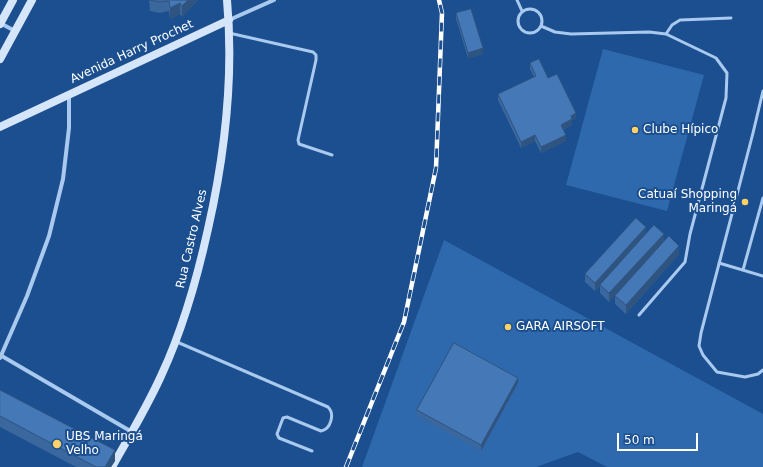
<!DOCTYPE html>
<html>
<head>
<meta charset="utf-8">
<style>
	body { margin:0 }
	#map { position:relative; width:763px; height:467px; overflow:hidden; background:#1b4f8f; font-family:"DejaVu Sans",sans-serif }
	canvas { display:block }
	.scale { position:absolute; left:617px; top:433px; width:81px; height:18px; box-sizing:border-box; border:2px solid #fff; border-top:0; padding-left:5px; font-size:12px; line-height:14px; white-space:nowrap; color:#fff; -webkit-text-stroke:3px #1b4f8f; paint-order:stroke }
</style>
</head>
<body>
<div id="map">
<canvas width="763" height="467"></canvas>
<div class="scale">50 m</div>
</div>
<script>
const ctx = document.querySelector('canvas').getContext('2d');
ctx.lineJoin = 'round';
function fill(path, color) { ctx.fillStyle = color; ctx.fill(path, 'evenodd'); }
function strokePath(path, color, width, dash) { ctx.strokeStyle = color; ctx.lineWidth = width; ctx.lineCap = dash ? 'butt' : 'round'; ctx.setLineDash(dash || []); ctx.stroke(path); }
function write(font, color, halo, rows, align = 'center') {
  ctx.font = font + ' "DejaVu Sans",sans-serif'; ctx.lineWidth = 4; ctx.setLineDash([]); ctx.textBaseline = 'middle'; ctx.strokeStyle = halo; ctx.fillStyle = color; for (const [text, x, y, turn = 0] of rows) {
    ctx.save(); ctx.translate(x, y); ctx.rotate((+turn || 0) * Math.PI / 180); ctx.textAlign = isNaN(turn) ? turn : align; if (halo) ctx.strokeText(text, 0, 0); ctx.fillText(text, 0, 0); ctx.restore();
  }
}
fill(new Path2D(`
	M 603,49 L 704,75 L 667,211 L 566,185 Z
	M 444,240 L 763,414 L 763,467 L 607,467 L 578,452 L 536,467 L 362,467 Z`), '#2e69ad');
strokePath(new Path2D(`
	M 517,0 L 522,11
	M518 21a12 12 0 1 1 24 0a12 12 0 1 1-24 0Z
	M 541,26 L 555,32 L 571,34 L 649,32 L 666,34 L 716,58 L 727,73 L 726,98 L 690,234 L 685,262 L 639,315
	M 229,33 L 313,52 L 316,55 L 316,60 L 298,140 L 299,144 L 332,155
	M 666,34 L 672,25 L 680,20 L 731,18
	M 763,91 L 753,133 L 701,333 L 699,346 L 703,355 L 717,372 L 745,377 L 758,374 L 763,370
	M 719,263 L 763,276
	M 743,270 L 763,198
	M 177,342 L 328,407 C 335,414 331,429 321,431 L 287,417 L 283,418 L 277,434 L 279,438 L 312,451`), '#a9c9ee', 3);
strokePath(new Path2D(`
	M 229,20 L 274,0
	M 0,23 L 15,31
	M 0,355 L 132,432
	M 0,358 L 27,296 L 49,236 L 63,179 L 69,128 L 69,95`), '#a9c9ee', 4);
strokePath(new Path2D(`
	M 0,24 L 13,0
	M 0,59 L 32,0
	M 0,127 L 229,20
	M 112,467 C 129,437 147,407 161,376 C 183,329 197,279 208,229 C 225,154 234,77 227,0`), '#d6e6fa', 8);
const rail = new Path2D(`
	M 346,467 L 404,322 L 436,168 L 442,13 L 439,0`);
strokePath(rail, '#fff', 4.5);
strokePath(rail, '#1b4f8f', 3, [9]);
fill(new Path2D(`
	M 149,0 L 198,0 L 182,17 L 180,14 L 170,19 L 169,11 L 160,13 L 150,11 Z
	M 456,13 L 483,54 L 468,58 L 456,19 Z
	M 530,63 L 548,78 L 576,118 L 572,120 L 572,125 L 563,130 L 566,141 L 541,153 L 535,141 L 521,148 L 498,100 L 498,94 L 534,77 L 530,69 Z
	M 646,234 L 664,242 L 679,254 L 626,314 L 615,304 L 615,296 L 649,258 L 609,302 L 600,293 L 600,286 L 595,291 L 585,282 L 585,274 Z
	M 518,383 L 481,451 L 417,416 L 417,410 Z
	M 0,390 L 115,461 L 111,467 L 76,467 L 0,427 Z`), '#3a679d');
fill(new Path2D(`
	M 188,0 L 198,0 L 182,17 L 182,6 Z
	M 180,3 L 180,14 L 170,19 L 170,8 Z
	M 483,48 L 483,54 L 468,58 L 468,53 Z
	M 576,113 L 576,118 L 572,120 L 572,125 L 561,131 L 561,125 L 571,116 Z
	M 535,135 L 535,141 L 521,148 L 521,142 Z
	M 566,135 L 566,141 L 541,153 L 541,147 Z
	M 646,227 L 646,235 L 595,291 L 595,283 Z
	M 664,234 L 664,242 L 609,302 L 609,293 Z
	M 679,246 L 679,254 L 626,314 L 626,305 Z
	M 518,378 L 518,383 L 481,451 L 481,445 Z
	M 115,450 L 115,461 L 111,467 L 105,467 Z`), '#305480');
const building = new Path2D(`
	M 150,0 L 188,0 L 182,6 L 180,3 L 170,8 L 169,1 L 160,2 Z
	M 471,9 L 483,48 L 468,53 L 456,13 Z
	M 539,59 L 548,78 L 557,74 L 576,113 L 571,116 L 572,119 L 561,125 L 566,135 L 541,147 L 535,135 L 521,142 L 498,94 L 536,76 L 530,63 Z
	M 636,218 L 646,227 L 595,283 L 585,274 Z
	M 654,225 L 664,234 L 609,293 L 600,285 Z
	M 669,236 L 679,246 L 626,305 L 615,296 Z
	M 454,343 L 518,378 L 481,445 L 417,410 Z
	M 0,390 L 115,450 L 105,467 L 96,467 L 0,416 Z`);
fill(building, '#4478b7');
strokePath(building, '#305480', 1);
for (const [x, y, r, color] of [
	[635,130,4,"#ffd166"],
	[745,202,4,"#ffd166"],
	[508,327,4,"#ffd166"],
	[57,444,5,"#ffd166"]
]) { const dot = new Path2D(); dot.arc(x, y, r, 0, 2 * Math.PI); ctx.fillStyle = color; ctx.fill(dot); strokePath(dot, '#1b4f8f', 1.5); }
write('12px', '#fff', '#1b4f8f', [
	["Avenida Harry Prochet",132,52,-25],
	["Rua Castro Alves",192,239,-77]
]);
write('12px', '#fff', '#1b4f8f', [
	["Clube Hípico",643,130],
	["Catuaí Shopping",737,195,"right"],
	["Maringá",737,209,"right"],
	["GARA AIRSOFT",516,327],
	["UBS Maringá",66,437],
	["Velho",66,451]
], 'left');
</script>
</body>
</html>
